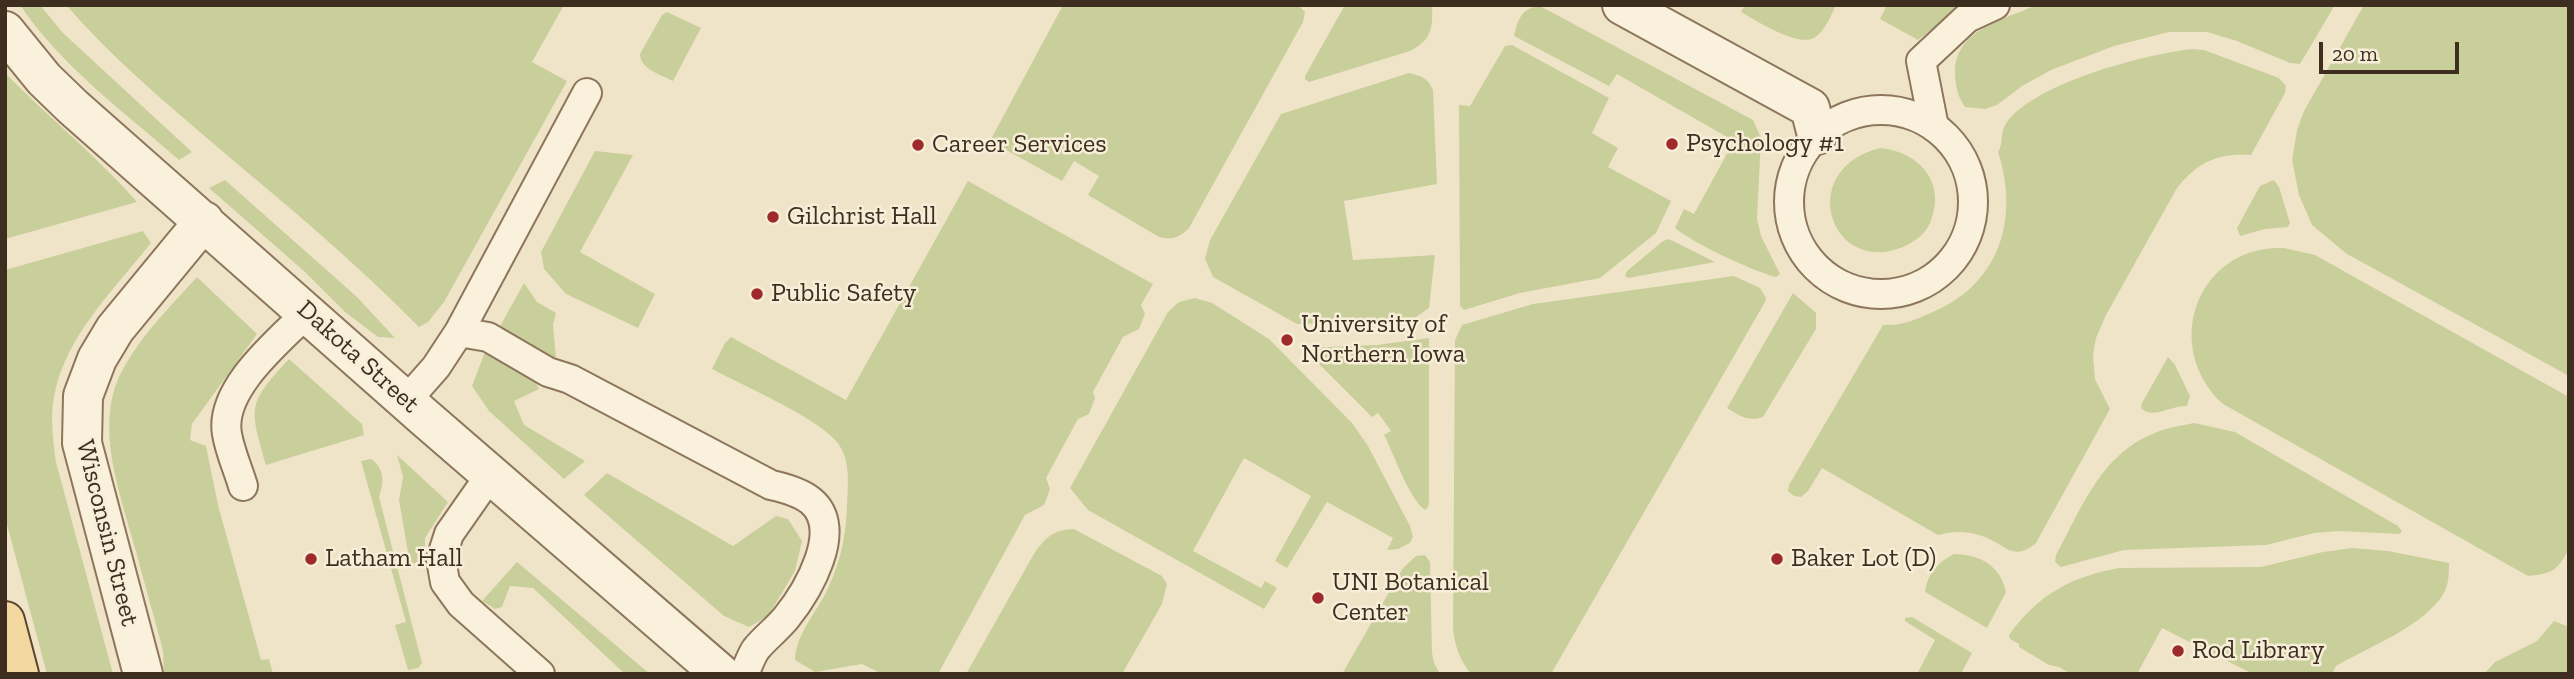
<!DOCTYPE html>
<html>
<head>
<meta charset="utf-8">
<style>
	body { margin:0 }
	#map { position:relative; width:2574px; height:679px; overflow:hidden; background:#f0e4c8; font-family:"Zilla Slab",serif }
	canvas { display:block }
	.frame { position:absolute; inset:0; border:7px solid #3d2e20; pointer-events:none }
	.scale { position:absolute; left:2319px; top:42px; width:140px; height:32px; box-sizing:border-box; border:4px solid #3d2e20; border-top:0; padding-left:9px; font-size:21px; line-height:24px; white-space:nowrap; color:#3d2e20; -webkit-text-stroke:5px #f7eed8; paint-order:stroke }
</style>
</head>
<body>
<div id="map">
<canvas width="2574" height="679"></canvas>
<div class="frame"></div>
<div class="scale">20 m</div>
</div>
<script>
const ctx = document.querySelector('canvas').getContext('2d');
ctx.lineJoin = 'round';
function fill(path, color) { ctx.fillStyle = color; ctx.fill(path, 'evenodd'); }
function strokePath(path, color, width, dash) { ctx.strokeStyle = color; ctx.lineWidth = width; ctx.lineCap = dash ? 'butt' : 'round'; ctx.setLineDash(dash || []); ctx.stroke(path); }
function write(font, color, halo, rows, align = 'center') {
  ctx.font = font + ' "Zilla Slab",serif'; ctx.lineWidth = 5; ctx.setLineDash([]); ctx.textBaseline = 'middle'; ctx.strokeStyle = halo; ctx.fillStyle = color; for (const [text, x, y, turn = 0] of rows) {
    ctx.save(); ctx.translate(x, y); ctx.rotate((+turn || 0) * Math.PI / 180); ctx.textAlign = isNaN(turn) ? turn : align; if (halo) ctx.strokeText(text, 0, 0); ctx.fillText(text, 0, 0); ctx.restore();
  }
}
fill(new Path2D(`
	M 20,5 L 40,5 L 63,33 L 192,152 L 179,160 C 124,112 61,66 20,5 Z
	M 66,5 L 564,5 L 532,62 L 567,81 L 444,302 L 428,322 L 419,327 C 356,263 290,208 221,150 C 167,104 113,59 66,5 Z
	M 1063,5 L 1298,5 L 1305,12 L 1303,22 L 1189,228 C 1179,238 1172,240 1159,237 L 1088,195 L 1099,176 L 1074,161 L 1062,181 L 990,141 Z
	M 1345,5 L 1432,5 C 1433,27 1432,40 1410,51 L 1309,82 L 1305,79 L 1305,76 Z
	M 1745,5 L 1836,5 C 1831,16 1825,31 1814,38 C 1797,47 1757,21 1741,12 Z
	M 1887,5 L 1962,5 L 1918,40 L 1880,19 Z
	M 2037,5 L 2335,5 L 2300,64 L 2290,63 L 2237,41 L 2207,32 L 2169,32 L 2114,46 L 2051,70 L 2022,86 L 1997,105 L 1985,109 L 1965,107 C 1957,95 1955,85 1955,70 C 1957,29 2005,19 2037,5 Z
	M 2364,5 L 2569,5 L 2569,376 L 2347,254 L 2312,225 L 2299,195 L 2292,160 L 2297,130 L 2304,111 Z
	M 1540,6 L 1753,120 L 1761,138 L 1757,219 L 1761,236 L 1780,274 L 1776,277 C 1752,271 1693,243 1675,228 L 1684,209 L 1694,214 L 1734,141 L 1617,74 L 1609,86 L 1514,36 C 1518,18 1522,8 1540,6 Z
	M 667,12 L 701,28 L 673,81 C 661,75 640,69 640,54 L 662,15 Z
	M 1512,45 L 1609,98 L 1592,133 L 1618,148 L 1608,167 L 1671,201 L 1656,233 L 1600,278 L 1520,293 L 1464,310 L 1460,306 L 1459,105 L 1470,106 L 1505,46 Z
	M 2192,49 L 2204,50 L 2279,78 L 2286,86 L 2285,93 L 2251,155 C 2217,153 2198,162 2177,188 L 2106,315 L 2096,338 L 2093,355 L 2095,379 L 2110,409 L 2036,543 C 2013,563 2004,543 1982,536 C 1967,531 1953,531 1938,535 L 1822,468 L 1808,491 L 1801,497 L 1794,496 L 1788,491 L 1789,485 L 1883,325 C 1903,326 1917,319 1935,311 C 2001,282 2019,217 1998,152 C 2004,143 1999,132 2007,122 C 2037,82 2143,55 2192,49 Z
	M 5,73 C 48,117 97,156 137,202 L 5,239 Z
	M 1409,73 C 1422,76 1428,78 1433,90 L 1437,184 L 1344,201 L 1353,260 L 1435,255 L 1429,308 L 1416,317 L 1376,322 L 1297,324 L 1213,277 L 1205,259 L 1210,240 L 1281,114 Z
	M 1880,148 C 1920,152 1947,183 1930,223 C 1925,235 1914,242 1903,247 C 1831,277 1794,170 1880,148 Z
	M 595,151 L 633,155 L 580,252 L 655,294 L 638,328 L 566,294 L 544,269 L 541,252 Z
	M 225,180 L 357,297 L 395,338 L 378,337 L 345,312 L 305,272 L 209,188 Z
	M 2274,180 L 2279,187 L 2290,223 L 2288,227 L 2265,229 L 2240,236 L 2237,228 L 2260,186 Z
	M 968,181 L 1153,284 L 1141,305 L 1145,314 L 1139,329 L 1123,337 L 1093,392 L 1095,398 L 1089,414 L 1078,419 L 1046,478 L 1050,489 L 1044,505 L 1025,515 L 938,674 L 882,674 L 862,664 L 815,672 L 795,660 C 795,635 818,611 828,588 C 841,560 846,536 847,505 C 848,484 851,460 837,442 C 818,418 742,385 712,369 L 725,343 L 731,337 L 846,400 Z
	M 143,231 L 151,243 C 114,290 65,336 54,397 C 50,418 53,440 56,462 L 113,674 L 47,674 L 5,517 L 5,270 Z
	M 1669,239 L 1715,262 L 1628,278 L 1625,276 L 1627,271 L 1663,241 Z
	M 2284,248 L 2315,255 L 2569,397 L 2569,549 C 2556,572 2553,573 2528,576 L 2223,404 C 2160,346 2198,244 2284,248 Z
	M 1734,276 L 1760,288 L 1766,298 L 1765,302 L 1551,674 L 1471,674 C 1459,659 1455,646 1453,628 L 1455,340 L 1462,325 L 1533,304 Z
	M 197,277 L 257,334 L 192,424 L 190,440 L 206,446 L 218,505 L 261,660 L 269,659 L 273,674 L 164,674 L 163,651 C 154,616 144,582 135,548 C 121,496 95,430 119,377 C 138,338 169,308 197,277 Z
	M 524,283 L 537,302 L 556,313 L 553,325 L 556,357 L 548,360 L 498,330 Z
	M 1793,293 L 1816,313 L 1816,329 L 1763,417 C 1748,422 1740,416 1727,408 Z
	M 1195,298 L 1212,303 L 1269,339 L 1352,423 L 1368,446 L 1410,526 L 1413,537 L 1410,543 L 1398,549 L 1387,550 L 1393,538 L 1327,502 L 1287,568 L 1275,561 L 1311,496 L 1244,458 L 1193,551 L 1261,588 L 1265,581 L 1277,588 L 1264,609 L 1088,510 L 1070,488 L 1168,312 L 1179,302 Z
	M 1429,338 L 1429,501 L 1428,507 L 1425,510 C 1409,499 1394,454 1384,435 L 1391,431 L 1378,413 L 1372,417 L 1303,348 L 1377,345 Z
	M 485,352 L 490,352 L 533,376 L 539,389 L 514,401 L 524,425 L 585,461 L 564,479 L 489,411 L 472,386 Z
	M 2168,357 L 2175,365 L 2190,396 L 2187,406 C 2171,405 2153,420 2141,408 L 2142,403 Z
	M 289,359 L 362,424 L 364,435 L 266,465 C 250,407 246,405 289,359 Z
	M 2194,423 L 2235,432 L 2398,526 L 2402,531 L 2400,534 L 2339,531 L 2314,533 L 2266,545 L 2124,550 L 2061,567 L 2055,562 L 2056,555 C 2082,507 2102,452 2157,432 C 2169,427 2181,426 2194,423 Z
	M 397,455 L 448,502 L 425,538 L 425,562 L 410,564 L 399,500 L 403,477 Z
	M 371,459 C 385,468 384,484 379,497 L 422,663 L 418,668 L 408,670 L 395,625 L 406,622 L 361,461 Z
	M 607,473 L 733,546 L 776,516 L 788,519 L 802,541 L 795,571 L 768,616 L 749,627 L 724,616 L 584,495 Z
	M 1074,529 L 1162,576 L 1167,584 L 1162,604 L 1122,674 L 966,674 L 1035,552 C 1047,536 1054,530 1074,529 Z
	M 2352,548 L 2388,551 L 2449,563 C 2449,572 2449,582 2445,591 C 2426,626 2370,646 2336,666 L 2332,674 L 2253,674 L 2162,628 L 2137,674 L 2071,674 L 2059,667 L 2049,665 L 2019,647 L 2019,644 L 2010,639 L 2009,635 C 2038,595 2070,577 2119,568 L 2261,567 L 2323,552 Z
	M 1954,554 C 1981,555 2000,565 2006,592 L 1987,628 L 1925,592 C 1928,573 1937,563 1954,554 Z
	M 1425,555 L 1430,562 L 1432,653 L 1434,663 L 1440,674 L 1342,674 L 1403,568 L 1416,556 Z
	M 517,562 L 650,674 L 625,674 L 533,588 L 510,586 L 502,607 L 495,609 L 482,601 Z
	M 1912,617 L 1972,653 L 1961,674 L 1917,674 L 1935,640 L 1905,621 L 1905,618 Z
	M 2554,621 L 2569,627 L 2569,674 L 2484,674 L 2495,662 L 2537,641 Z`), '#c9cf9b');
const lane = new Path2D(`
	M1789 202a92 92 0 1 1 184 0a92 92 0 1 1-184 0Z
	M 1934,127 L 1921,61 L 1967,18 L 1995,5
	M 459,332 L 488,337 L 548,372 L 570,379 L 771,485 C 785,488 800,492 811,501 C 845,529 807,592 786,618 C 777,629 765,638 756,649 C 751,656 748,666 744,674
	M 406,401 L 436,367 L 459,332 L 587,93
	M 491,474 L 449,534 L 441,559 L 445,582 L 461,604 L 540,674
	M 243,486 C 238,469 230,452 227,434 C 219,389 279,341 308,312`);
const street = new Path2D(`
	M 1622,5 L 1810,108 L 1817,135
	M 5,31 L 44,79 L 73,107 L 424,417 L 721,674
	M 143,674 L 82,443 L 83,396 L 97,359 L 115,329 L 204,221`);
const primary = new Path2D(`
	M 5,621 L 19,674`);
strokePath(lane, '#8d765c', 32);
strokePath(street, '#8d765c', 42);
strokePath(primary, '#5b4430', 42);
strokePath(lane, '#faf1dc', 28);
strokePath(street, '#faf1dc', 38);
strokePath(primary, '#f3d9a0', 38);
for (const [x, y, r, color] of [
	[1672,144,7,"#9e2a2b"],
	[918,145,7,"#9e2a2b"],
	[773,217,7,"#9e2a2b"],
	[757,294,7,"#9e2a2b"],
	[1287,340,7,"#9e2a2b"],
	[311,559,7,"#9e2a2b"],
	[1777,559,7,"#9e2a2b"],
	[1318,598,7,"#9e2a2b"],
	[2178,651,7,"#9e2a2b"]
]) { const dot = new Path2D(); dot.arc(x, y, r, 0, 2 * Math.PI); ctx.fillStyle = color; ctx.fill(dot); strokePath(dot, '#f7eed8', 2.5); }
write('26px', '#3d2e20', '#f7eed8', [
	["Psychology #1",1686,144],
	["Career Services",932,145],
	["Gilchrist Hall",787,217],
	["Public Safety",771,294],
	["University of",1301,325],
	["Northern Iowa",1301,355],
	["Latham Hall",325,559],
	["Baker Lot (D)",1791,559],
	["UNI Botanical",1332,583],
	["Center",1332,613],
	["Rod Library",2192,651]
], 'left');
write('26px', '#3d2e20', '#f7eed8', [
	["Dakota Street",358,357,42],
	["Wisconsin Street",107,533,76]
]);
</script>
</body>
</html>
